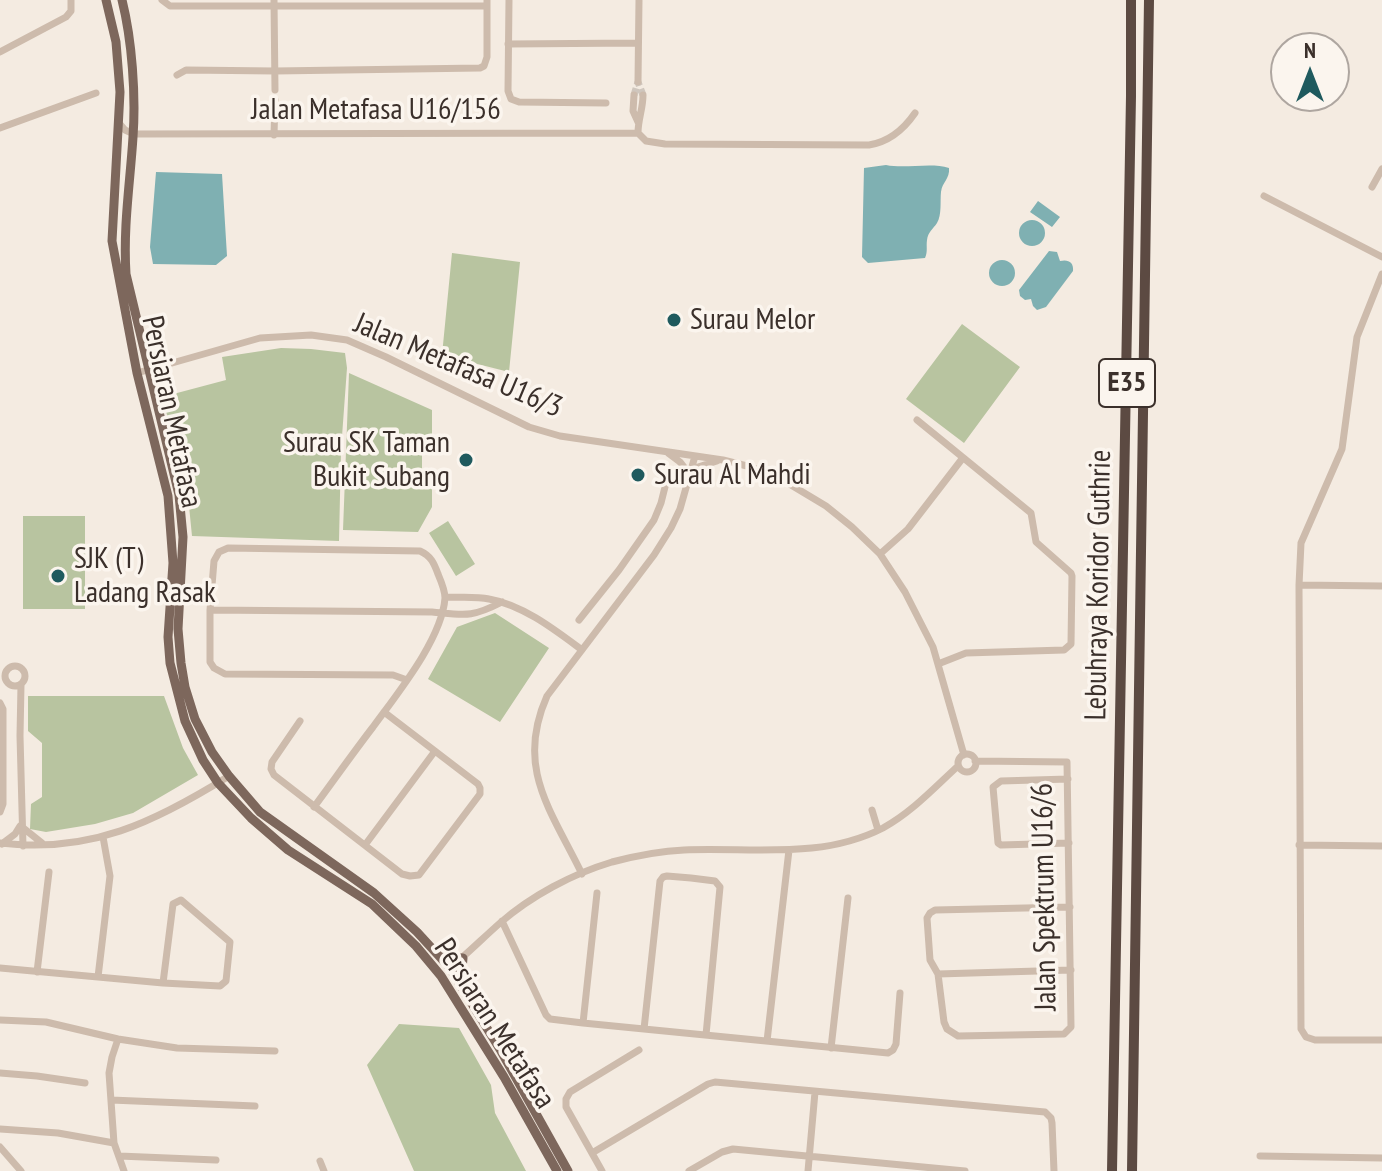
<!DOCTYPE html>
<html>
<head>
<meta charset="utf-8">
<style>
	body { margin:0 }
	#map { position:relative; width:1382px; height:1171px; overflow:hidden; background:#f4ebe1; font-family:"PT Sans Narrow",sans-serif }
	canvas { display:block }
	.north { position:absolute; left:1270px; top:32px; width:80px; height:80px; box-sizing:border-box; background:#fbf5ee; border:2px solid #aea6a0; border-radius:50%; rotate:0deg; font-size:22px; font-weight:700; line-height:32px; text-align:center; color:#3b302b }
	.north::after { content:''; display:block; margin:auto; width:28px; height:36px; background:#1f5a5e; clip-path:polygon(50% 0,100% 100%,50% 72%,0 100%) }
</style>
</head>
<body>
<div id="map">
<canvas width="1382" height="1171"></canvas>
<div class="north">N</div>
</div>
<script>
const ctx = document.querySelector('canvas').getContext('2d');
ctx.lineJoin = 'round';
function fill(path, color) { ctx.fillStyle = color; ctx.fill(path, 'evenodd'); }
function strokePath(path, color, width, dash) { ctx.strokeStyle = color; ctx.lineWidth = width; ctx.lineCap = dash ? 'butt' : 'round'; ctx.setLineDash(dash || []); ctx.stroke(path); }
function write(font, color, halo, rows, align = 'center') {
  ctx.font = font + ' "PT Sans Narrow",sans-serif'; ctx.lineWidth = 7; ctx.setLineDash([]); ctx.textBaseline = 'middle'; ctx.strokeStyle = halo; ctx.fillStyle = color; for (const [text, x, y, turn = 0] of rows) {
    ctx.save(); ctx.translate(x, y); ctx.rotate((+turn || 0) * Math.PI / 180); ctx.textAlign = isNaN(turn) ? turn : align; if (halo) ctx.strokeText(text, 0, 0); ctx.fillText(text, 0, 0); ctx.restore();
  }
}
fill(new Path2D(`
	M 452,253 L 520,262 L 509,372 L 442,355 Z
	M 962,324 L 1020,367 L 964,443 L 906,399 Z
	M 281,348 L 311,349 L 345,353 L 347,368 L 341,450 L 339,541 L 192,536 L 187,486 L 162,397 L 226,380 L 222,357 Z
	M 349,373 L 432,410 L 432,435 L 422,436 L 422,469 L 432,469 L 432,507 L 418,532 L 343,530 Z
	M 23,516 L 85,516 L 85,609 L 23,609 Z
	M 448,521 L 475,564 L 456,576 L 429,533 Z
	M 495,613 L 549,648 L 500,722 L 428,679 L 457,627 Z
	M 28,696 L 164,696 L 183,748 L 198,775 L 133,813 L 95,824 L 46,832 L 30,829 L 31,804 L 42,797 L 42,743 L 28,731 Z
	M 399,1024 L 459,1028 L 491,1085 L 495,1113 L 526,1171 L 414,1171 L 367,1065 Z`), '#b8c4a0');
fill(new Path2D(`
	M 886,165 C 906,169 931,162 949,168 C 950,179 942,182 941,192 C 940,201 942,215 937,223 C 933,229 928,232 927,240 C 926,247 928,251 925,258 L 868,263 L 862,257 L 864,168 Z
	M 156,172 L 222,174 L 227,256 L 216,265 L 153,264 L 150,247 Z
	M 1038,201 L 1060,217 L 1052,227 L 1030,212 Z
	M1019 233a13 13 0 1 1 26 0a13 13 0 1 1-26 0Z
	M 1049,251 L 1057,252 L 1060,261 C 1068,259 1074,262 1073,271 L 1046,307 L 1037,310 L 1033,306 L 1031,299 L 1025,300 L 1020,296 L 1019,290 Z
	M989 273a13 13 0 1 1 26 0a13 13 0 1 1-26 0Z`), '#7fb0b2');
strokePath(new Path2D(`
	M 634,95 L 638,82 L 643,95`), '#cfc6bd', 7, [7, 3.5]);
strokePath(new Path2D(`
	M 162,0 L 170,6 L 487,6
	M 274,0 L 275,90
	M 509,0 L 508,91 L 511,99 L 519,102 L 606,103
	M 508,44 L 638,43
	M 0,52 L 66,17 L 71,11 L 71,0
	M 177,75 L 186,70 L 275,71 L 480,68 L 484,66 L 487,57 L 487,0
	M 638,82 L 639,0
	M 634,95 L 633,111 L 638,122
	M 119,123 L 125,130 L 134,134 L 638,133
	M 0,128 L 96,93
	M 638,133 L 646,141 L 665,144 L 869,145 C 888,142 904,129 915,113
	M 638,133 C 638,119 643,109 643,95
	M 274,135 L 275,100
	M 1372,187 L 1382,169
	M 1264,196 L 1382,257
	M 1382,274 L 1357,337 L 1342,449 L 1301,543 L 1299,585 L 1301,1029 L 1306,1037 L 1315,1040 L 1382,1040
	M 137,373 L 260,338 L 311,335 L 347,340 L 386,357 L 529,427 L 560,436 L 723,460 L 751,467 L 786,482 L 826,506 L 852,527 L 880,554 L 905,592 L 933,647 L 964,755
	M 917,420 L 1031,513 L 1036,542 L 1071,573 L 1072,576 L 1071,644 L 1064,650 L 966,653 L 938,664
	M 668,453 L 680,462 L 690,475 L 698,467 L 717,461
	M 880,554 L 908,529 L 962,459
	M 1299,585 L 1382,586
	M 445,597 C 459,598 475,596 489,599 C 523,605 555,630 582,650
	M 210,610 L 432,612 C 465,615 471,618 502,602
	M 579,620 L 619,570 L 654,520 L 661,503 L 669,471
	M5 676a10 10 0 1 1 20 0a10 10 0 1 1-20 0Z
	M 21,685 L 20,736 L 23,846
	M 0,703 L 3,709 L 3,804 L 0,812
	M 300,721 L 272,762 L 271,769 L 274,775 L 402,874 L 410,876 L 419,875 L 480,794 L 480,788 L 478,784 L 384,712
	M958 763a9 9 0 1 1 18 0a9 9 0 1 1-18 0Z
	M 975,761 L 1067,762 L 1071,1027 L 1064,1034 L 958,1036 L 947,1029 L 944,1022 L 938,974 L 930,960 L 927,918 L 930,913 L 935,910 L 1070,907
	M 1068,779 L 1001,781 L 993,787 L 998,843 L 1001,845 L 1069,843
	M 314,807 C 334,780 353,753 373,727 C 397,694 442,639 445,598 C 445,590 441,581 438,574 C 434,563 431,556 420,551 L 228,548 L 219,552 L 214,561 L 210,610 L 210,662 L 214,668 L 225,674 L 393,675 L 407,680
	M 872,810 L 878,830
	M 22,827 L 42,843
	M 0,843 C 90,854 155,822 229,776
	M 2,844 L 15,834 L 20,826
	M 365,845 L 435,751
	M 1299,845 L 1382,846
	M 582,874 C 551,810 515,768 547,696 L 654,555 L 671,528 L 680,509 L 695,456
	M 502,921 L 546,1015 L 550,1019 L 583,1023 L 888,1053 L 893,1050 L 896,1044 L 900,993
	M 0,968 L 163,983 L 220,986 L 226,981 L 230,942 L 181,900 L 173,904 L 163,983
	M 450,968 C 467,954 483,938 500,923 C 531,896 572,874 612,862 C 635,856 660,851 684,850 C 751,847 821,860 883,828 C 912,812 934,788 958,766
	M 37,972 L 49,872
	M 938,974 L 1071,970
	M 98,977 L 110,876 L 103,837
	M 0,1020 L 46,1022 L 118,1039 L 177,1048 L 275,1051
	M 583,1023 L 597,893
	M 644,1029 L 660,881 L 663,877 L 667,876 L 691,878 L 715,881 L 720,887 L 706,1035
	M 118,1039 L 112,1057 L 109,1073 L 114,1143 L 124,1171
	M 767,1041 L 789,850
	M 831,1048 L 848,898
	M 0,1073 L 37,1076 L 85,1083
	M 111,1100 L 255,1106
	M 0,1129 L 58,1133 L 114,1143
	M 0,1147 L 21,1171
	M 592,1153 L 708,1084 L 715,1082 L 1045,1112 L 1051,1118 L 1052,1123 L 1054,1171
	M 119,1156 L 216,1160
	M 1260,1156 L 1382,1158
	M 320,1161 L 324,1171
	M 602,1171 L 566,1107 L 566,1099 L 570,1092 L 639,1050
	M 689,1171 L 722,1152 L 733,1149 L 965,1171
	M 808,1171 L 815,1092`), '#cdbbac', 7);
strokePath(new Path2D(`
	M 106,0 L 116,42 L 120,92 L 112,241 L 137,373 L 168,496 L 173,563 L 168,637 L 170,663 L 185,721 L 203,760 L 218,783 L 251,818 L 288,850 L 372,904 L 416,946 L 441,976 L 504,1077 L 557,1171
	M 122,0 C 132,40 136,95 133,137 C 130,184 123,227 126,274 L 179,495 L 183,537 L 178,629 L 181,663 L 185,687 L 195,719 L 212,752 L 229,776 L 260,812 L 374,893 L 417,932 L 450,968 L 501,1051 L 568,1171
	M 440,957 L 463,958 L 461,982`), '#7d675c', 9);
strokePath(new Path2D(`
	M 1112,1171 L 1131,96 L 1131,0
	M 1132,1171 L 1149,0`), '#5c4a42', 10);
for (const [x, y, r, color] of [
	[674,320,8,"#1f5a5e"],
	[466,460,8,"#1f5a5e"],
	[638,475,8,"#1f5a5e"],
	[58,576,8,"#1f5a5e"]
]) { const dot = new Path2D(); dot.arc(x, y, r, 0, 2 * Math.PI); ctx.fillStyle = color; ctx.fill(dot); strokePath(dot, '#fbf5ee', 3); }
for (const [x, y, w] of [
	[1127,383,56]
]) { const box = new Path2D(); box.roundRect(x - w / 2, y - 24, w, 48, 6); ctx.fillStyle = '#fbf5ee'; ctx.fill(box); strokePath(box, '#3b302b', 2); }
write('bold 28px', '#3b302b', null, [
	["E35",1127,383]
]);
write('30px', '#3b302b', '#fbf5ee', [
	["Jalan Metafasa U16/156",376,110],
	["Jalan Metafasa U16/3",458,366,23],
	["Persiaran Metafasa",171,412,78],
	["Lebuhraya Koridor Guthrie",1099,585,-89],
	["Jalan Spektrum U16/6",1045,897,-91],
	["Persiaran Metafasa",494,1024,57]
]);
write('30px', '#3b302b', '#fbf5ee', [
	["Surau Melor",690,320],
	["Surau SK Taman",450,443,"right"],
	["Bukit Subang",450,477,"right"],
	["Surau Al Mahdi",654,475],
	["SJK (T)",74,559],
	["Ladang Rasak",74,593]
], 'left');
</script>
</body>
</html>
